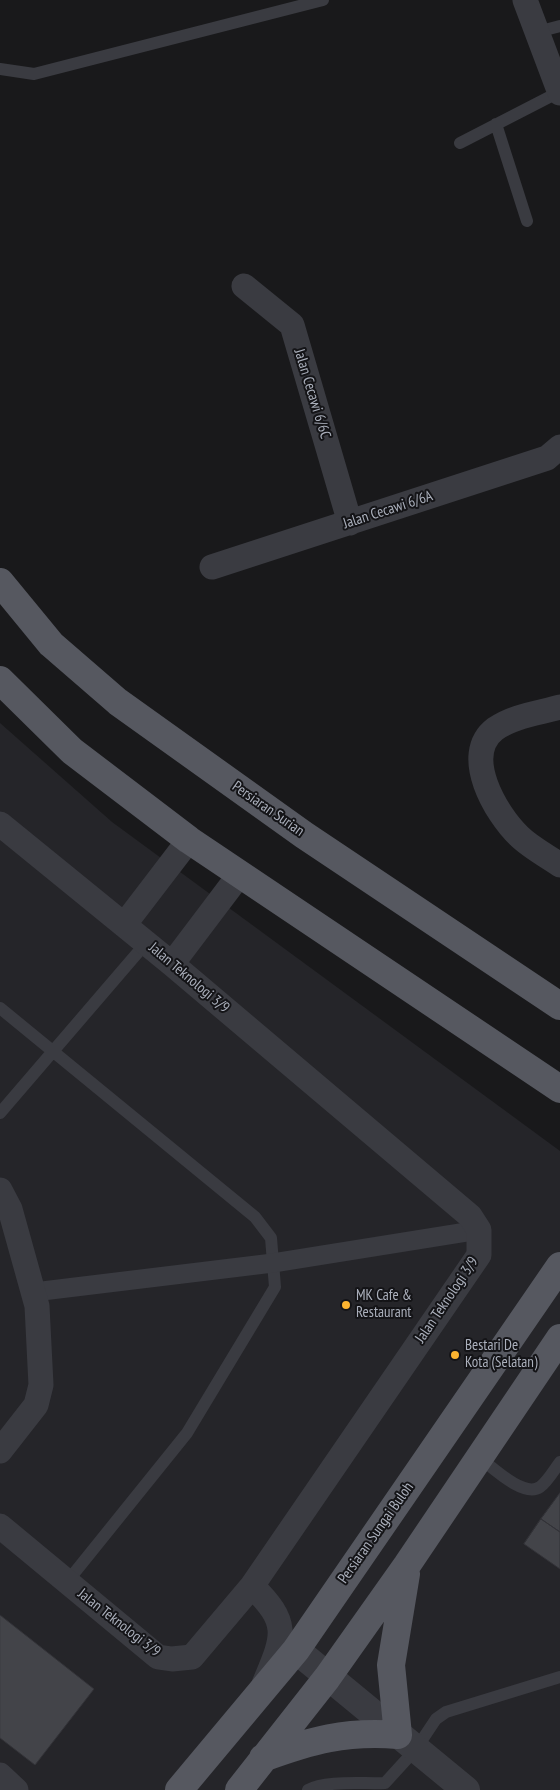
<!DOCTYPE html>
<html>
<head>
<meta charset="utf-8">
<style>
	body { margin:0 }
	canvas { display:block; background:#19191b }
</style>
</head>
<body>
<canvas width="560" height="1790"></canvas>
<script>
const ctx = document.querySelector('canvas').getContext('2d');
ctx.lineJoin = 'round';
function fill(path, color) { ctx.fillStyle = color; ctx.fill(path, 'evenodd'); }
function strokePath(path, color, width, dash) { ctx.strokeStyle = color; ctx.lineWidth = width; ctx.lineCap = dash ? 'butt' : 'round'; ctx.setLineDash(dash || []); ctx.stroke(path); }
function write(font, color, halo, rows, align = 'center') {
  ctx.font = font + ' "PT Sans Narrow",sans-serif'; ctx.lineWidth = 4; ctx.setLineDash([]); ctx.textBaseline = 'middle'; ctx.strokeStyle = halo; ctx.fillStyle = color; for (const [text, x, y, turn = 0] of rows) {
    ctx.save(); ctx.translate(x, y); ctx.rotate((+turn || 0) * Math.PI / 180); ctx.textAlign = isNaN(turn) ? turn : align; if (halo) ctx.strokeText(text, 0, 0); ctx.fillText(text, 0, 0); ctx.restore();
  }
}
fill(new Path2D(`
	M 0,723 L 112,822 L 560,1151 L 560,1790 L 0,1790 Z`), '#252529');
const building = new Path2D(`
	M 560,1493 L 560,1532 L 541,1519 Z
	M 541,1519 L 560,1532 L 560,1569 L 524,1544 Z
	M 0,1615 L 94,1689 L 35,1765 L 0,1738 Z`);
fill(building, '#434449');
strokePath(building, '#333338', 1);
strokePath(new Path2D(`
	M 537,32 L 560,26
	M 0,69 L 34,74 L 323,0
	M 496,124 L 527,221
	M 460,143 L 559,92
	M 0,1008 L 255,1217 L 271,1238 L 275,1287 L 187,1433 L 67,1582
	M 0,1113 L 146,943
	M 480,1458 C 493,1468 524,1498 540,1487 C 548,1481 554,1470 560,1462
	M 308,1790 C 325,1780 364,1784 385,1783 L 416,1749 L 436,1719 L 446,1712 L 560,1677`), '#3a3b41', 12);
strokePath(new Path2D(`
	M 34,1292 L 273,1263 L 479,1230`), '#3a3b41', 19);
strokePath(new Path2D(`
	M 525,0 L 560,93
	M 244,286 L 292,325 L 350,523
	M 212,567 L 547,458 L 560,447
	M 560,707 C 539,713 513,716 495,729 C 461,755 496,814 519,836 C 530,847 547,856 560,865
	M 0,824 L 172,964 L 470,1216 L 479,1230 L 479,1255 L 252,1586 L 192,1657 L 172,1659 L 158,1657 L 0,1526
	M 124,925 L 189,840
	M 172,964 L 240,874
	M 0,1190 L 10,1209 L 37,1306 L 41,1385 L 36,1405 L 0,1451
	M 252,1586 C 291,1624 284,1636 264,1684
	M 0,1775 L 16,1790`), '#3a3b41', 25);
strokePath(new Path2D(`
	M 296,1650 L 466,1790`), '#3a3b41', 28);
strokePath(new Path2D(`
	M 0,582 L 51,644 L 118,702 L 304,835 L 560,1006
	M 0,680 L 72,751 L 189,840 L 560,1089
	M 263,1758 C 312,1740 345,1731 398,1735 L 391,1665 L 406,1574
	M 179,1790 L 296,1650 L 560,1266
	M 239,1790 L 327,1678 L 407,1565 L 560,1338`), '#565860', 28);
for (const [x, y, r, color] of [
	[346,1305,5,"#fcb430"],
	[455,1355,5,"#fcb430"]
]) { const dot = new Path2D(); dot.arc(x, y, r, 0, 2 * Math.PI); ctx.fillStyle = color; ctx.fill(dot); strokePath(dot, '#141417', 2); }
write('15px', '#abb0bc', '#141417', [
	["Jalan Cecawi 6/6C",312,394,73],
	["Jalan Cecawi 6/6A",388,510,-18],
	["Persiaran Surian",268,809,35],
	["Jalan Teknologi 3/9",189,978,40],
	["Jalan Teknologi 3/9",447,1300,-56],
	["Persiaran Sungai Buloh",376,1533,-55],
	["Jalan Teknologi 3/9",119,1623,38]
]);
write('15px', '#abb0bc', '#141417', [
	["MK Cafe &",356,1296],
	["Restaurant",356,1313],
	["Bestari De",465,1346],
	["Kota (Selatan)",465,1363]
], 'left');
</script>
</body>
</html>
